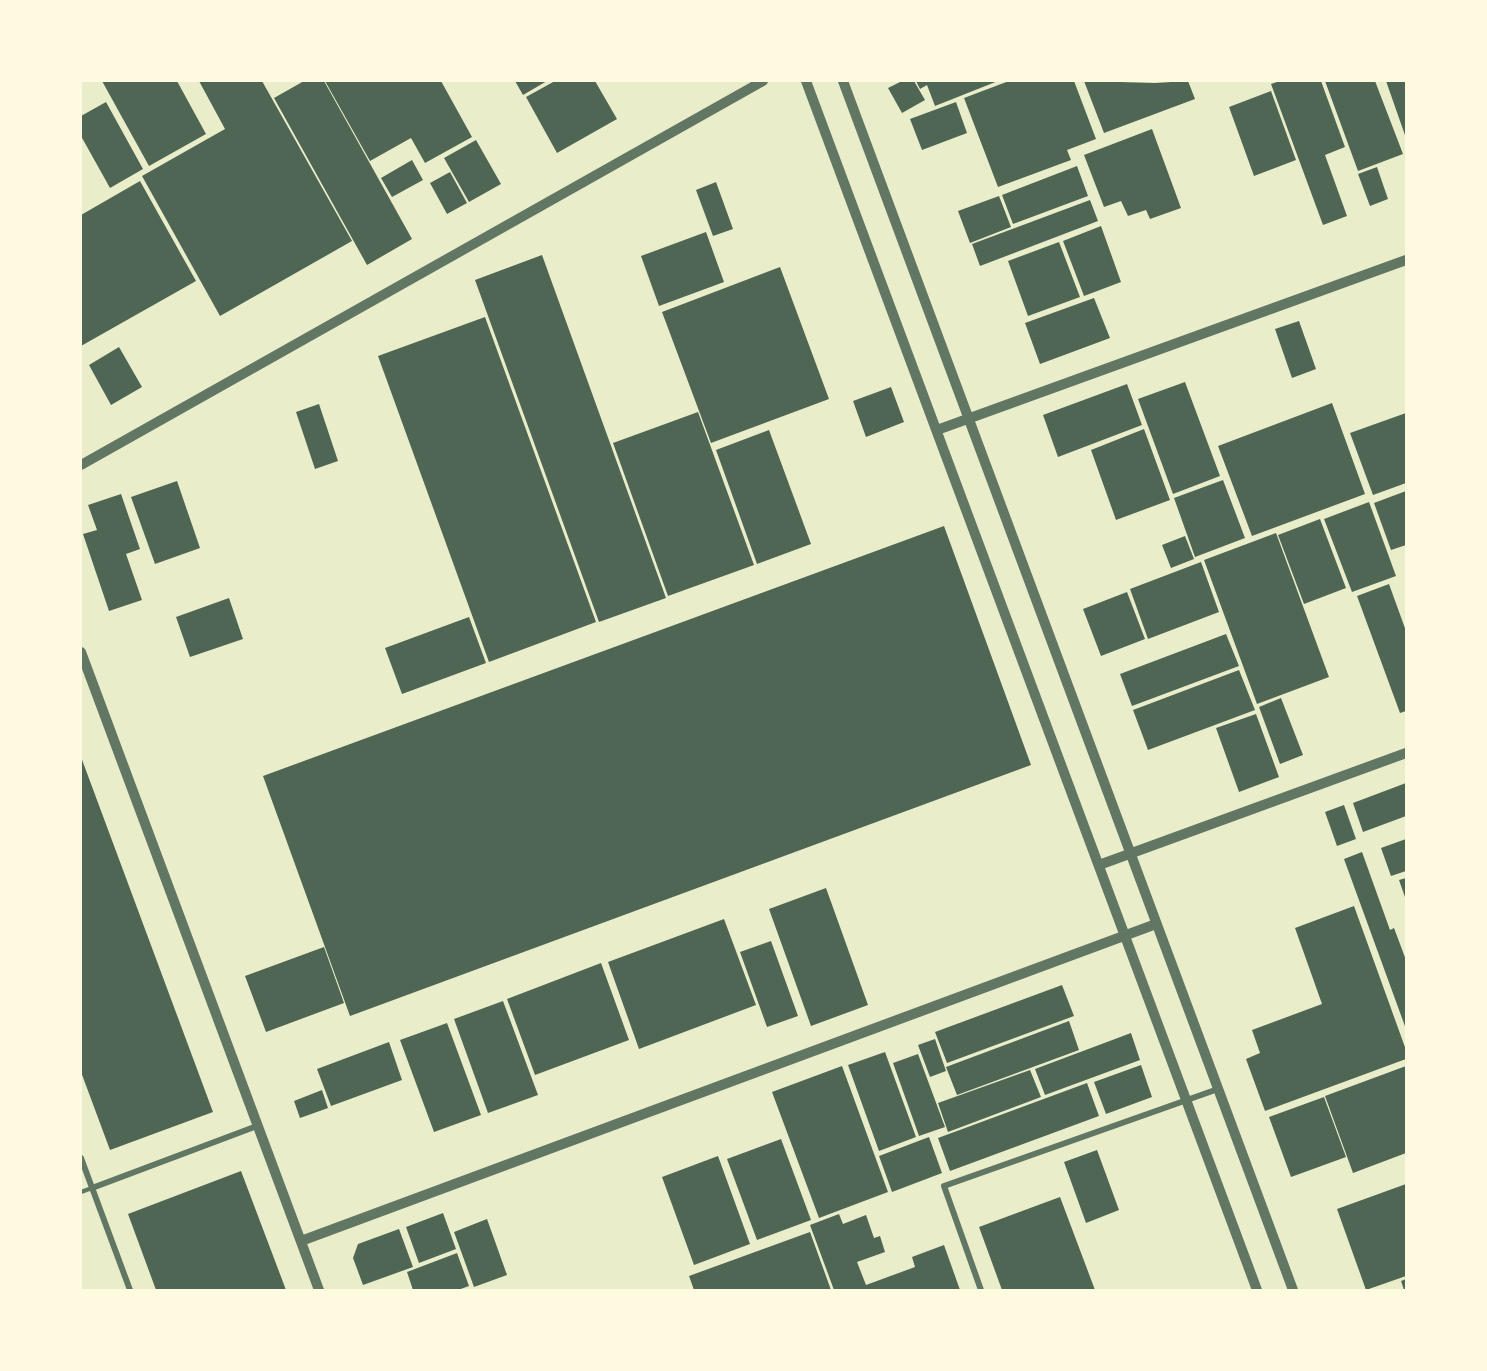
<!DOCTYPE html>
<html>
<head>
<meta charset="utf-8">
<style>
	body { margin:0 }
	#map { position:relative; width:1487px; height:1371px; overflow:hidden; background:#e9edc9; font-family:"Varela Round",sans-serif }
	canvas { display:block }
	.frame { position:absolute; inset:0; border:82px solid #fefae0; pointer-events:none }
</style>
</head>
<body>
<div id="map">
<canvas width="1487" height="1371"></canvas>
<div class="frame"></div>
</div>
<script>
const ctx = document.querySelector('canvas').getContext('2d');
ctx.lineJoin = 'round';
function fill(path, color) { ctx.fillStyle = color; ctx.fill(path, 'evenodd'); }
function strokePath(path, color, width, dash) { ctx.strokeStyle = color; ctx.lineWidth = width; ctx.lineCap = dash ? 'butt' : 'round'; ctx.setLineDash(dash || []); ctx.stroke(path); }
fill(new Path2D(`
	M 102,81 L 177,81 L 206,134 L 149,166 Z
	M 199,81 L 262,81 L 352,241 L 220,316 L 142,176 L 225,129 Z
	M 304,81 L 324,81 L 412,239 L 367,265 L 274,98 Z
	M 325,81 L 441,81 L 472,137 L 425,163 L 411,138 L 370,161 Z
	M 515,81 L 547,81 L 523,95 Z
	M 555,81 L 595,81 L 617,119 L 557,153 L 526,97 Z
	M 902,81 L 914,81 L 925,100 L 902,113 L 888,88 Z
	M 916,81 L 998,81 L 935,106 L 927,85 L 920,89 Z
	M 1009,81 L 1074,81 L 1096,139 L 1067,150 L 1071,160 L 998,187 L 964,98 Z
	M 1084,81 L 1155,83 L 1188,81 L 1195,99 L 1104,133 Z
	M 1280,81 L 1321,81 L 1345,147 L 1325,155 L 1347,216 L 1323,225 L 1271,84 Z
	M 1325,81 L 1375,81 L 1403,154 L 1358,171 Z
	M 1386,81 L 1406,81 L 1406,138 Z
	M 1271,91 L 1296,160 L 1254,176 L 1229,107 Z
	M 106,102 L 143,169 L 110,188 L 81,136 L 81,116 Z
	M 956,102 L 967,133 L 922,150 L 910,119 Z
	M 1152,129 L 1181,208 L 1150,219 L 1146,210 L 1128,216 L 1121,201 L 1104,207 L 1084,155 Z
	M 476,140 L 501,184 L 469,202 L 444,158 Z
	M 412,160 L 423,180 L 392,197 L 381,178 Z
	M 1077,166 L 1088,196 L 1013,224 L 1002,195 Z
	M 1377,167 L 1388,199 L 1370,206 L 1358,174 Z
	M 450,172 L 467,203 L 447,214 L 430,183 Z
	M 140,181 L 196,281 L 81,346 L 81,215 Z
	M 716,182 L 733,229 L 713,236 L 696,190 Z
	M 999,196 L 1011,227 L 970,243 L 958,211 Z
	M 1090,200 L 1098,221 L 980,266 L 972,244 Z
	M 1101,226 L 1121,282 L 1084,296 L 1063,241 Z
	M 706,232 L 724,282 L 659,306 L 641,256 Z
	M 1059,242 L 1080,297 L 1028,316 L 1008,261 Z
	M 542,255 L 666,598 L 599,622 L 475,280 Z
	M 780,267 L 829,399 L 711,443 L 662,312 Z
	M 1094,298 L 1110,338 L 1040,364 L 1025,323 Z
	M 485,317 L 596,622 L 489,662 L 378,356 Z
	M 1299,321 L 1316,369 L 1292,378 L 1275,329 Z
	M 119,347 L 142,387 L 111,405 L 89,365 Z
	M 1185,382 L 1220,476 L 1173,494 L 1138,399 Z
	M 1127,384 L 1142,425 L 1058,457 L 1043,415 Z
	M 891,387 L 904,422 L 866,437 L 853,401 Z
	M 1332,403 L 1365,494 L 1252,536 L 1218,446 Z
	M 319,404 L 338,461 L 315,469 L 296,412 Z
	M 698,412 L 754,565 L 668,596 L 613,443 Z
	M 1406,413 L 1406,483 L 1373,495 L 1350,433 Z
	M 1144,429 L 1170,500 L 1116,520 L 1091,450 Z
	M 769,430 L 811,544 L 757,564 L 716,450 Z
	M 1223,480 L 1245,538 L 1195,557 L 1174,498 Z
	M 177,481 L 200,548 L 155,564 L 131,497 Z
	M 1406,491 L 1406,545 L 1391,550 L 1374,503 Z
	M 121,494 L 140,549 L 126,554 L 142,600 L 109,611 L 83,534 L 97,530 L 88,505 Z
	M 1369,502 L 1396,576 L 1352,592 L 1324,519 Z
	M 1320,519 L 1346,588 L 1304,604 L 1278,535 Z
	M 944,526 L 1031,765 L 350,1016 L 263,776 Z
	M 1276,533 L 1329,677 L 1257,704 L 1204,560 Z
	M 1185,536 L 1194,559 L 1171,568 L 1162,545 Z
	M 1201,562 L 1219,612 L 1148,639 L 1130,589 Z
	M 1389,584 L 1406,631 L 1406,711 L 1400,713 L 1357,596 Z
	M 1127,592 L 1145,639 L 1101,656 L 1083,609 Z
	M 229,598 L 243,639 L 190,657 L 176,617 Z
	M 469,617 L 486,663 L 402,694 L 385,648 Z
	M 1226,634 L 1239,666 L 1132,706 L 1120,674 Z
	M 1239,670 L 1255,710 L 1148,750 L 1133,710 Z
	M 1281,698 L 1303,755 L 1280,764 L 1259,707 Z
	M 1256,714 L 1279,777 L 1239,792 L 1216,728 Z
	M 81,757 L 213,1112 L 110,1150 L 81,1072 Z
	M 1406,783 L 1406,816 L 1363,832 L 1353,803 Z
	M 1344,805 L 1356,839 L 1337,846 L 1325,812 Z
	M 1406,839 L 1406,871 L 1391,876 L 1381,848 Z
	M 1362,852 L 1390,930 L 1394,928 L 1406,960 L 1406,1029 L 1344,859 Z
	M 1406,878 L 1406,900 L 1399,880 Z
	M 826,888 L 868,1005 L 811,1026 L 769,909 Z
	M 1354,906 L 1406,1050 L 1406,1059 L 1265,1111 L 1246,1059 L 1260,1053 L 1252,1030 L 1322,1004 L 1295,928 Z
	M 724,919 L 756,1005 L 639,1049 L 608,962 Z
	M 771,941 L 798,1016 L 767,1027 L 740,952 Z
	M 324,947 L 344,1003 L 266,1032 L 245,976 Z
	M 601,963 L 629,1040 L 535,1075 L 507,999 Z
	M 1062,985 L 1074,1016 L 947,1063 L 935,1032 Z
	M 503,1001 L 538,1095 L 488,1113 L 454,1019 Z
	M 1069,1021 L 1079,1050 L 957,1095 L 946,1067 Z
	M 447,1023 L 481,1115 L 434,1132 L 400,1040 Z
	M 1131,1033 L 1140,1060 L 1045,1095 L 1035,1069 Z
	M 935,1039 L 946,1071 L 930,1077 L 918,1045 Z
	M 389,1042 L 402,1080 L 331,1106 L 317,1069 Z
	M 885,1052 L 916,1137 L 879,1151 L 848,1065 Z
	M 918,1054 L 945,1127 L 919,1136 L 893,1063 Z
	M 1141,1065 L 1152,1097 L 1106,1114 L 1094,1082 Z
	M 842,1066 L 888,1192 L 819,1218 L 772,1092 Z
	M 1406,1066 L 1406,1153 L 1353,1173 L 1325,1096 Z
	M 1030,1070 L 1041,1097 L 948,1132 L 938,1103 Z
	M 1087,1083 L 1099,1116 L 950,1171 L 938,1138 Z
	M 322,1090 L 328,1108 L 300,1118 L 294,1101 Z
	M 1324,1097 L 1346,1157 L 1291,1177 L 1269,1117 Z
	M 929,1137 L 942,1173 L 892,1192 L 879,1156 Z
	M 781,1139 L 811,1220 L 757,1240 L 727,1159 Z
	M 1097,1150 L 1119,1210 L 1086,1223 L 1064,1162 Z
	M 718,1156 L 750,1244 L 694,1265 L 662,1177 Z
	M 241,1171 L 286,1290 L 156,1290 L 128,1214 Z
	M 1406,1184 L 1406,1276 L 1366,1290 L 1337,1209 Z
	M 1060,1197 L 1095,1290 L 1002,1290 L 979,1227 Z
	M 443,1213 L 456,1249 L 419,1263 L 406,1227 Z
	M 839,1214 L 843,1224 L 866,1215 L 874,1238 L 880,1236 L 885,1252 L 857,1262 L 866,1285 L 915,1267 L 912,1257 L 944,1245 L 960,1290 L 834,1290 L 810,1225 Z
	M 487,1219 L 507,1275 L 474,1287 L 454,1232 Z
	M 399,1229 L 413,1267 L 363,1285 L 353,1258 L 358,1244 Z
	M 810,1232 L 831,1290 L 694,1290 L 689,1276 Z
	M 457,1253 L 469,1286 L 458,1290 L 413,1290 L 407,1272 Z
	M 1406,1279 L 1406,1290 L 1404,1290 L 1401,1281 Z`), '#4f6655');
strokePath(new Path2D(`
	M 81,1192 L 92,1188`), '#617663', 4.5);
strokePath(new Path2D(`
	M 81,1158 L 130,1290
	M 92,1188 L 257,1126
	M 981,1290 L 944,1186 L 1218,1089`), '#617663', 6);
strokePath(new Path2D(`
	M 806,81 L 1257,1290
	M 843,81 L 1293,1290
	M 937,430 L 1406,260
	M 81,465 L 763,81
	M 81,652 L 319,1290
	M 1099,865 L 1406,753
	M 301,1241 L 1156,924`), '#617663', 10);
</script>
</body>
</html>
